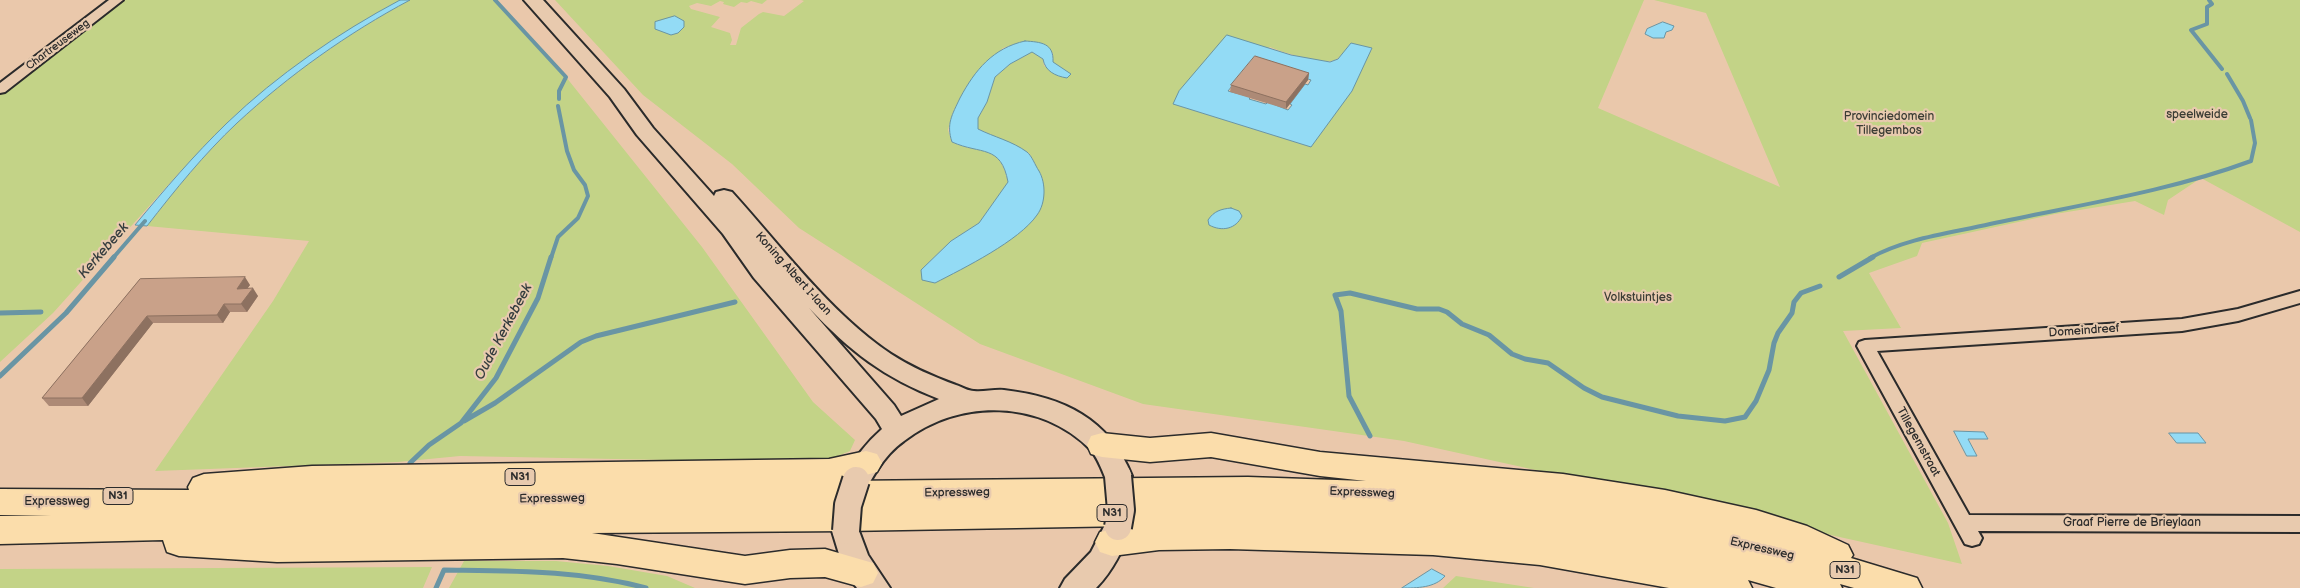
<!DOCTYPE html>
<html>
<head>
<meta charset="utf-8">
<style>
	body { margin:0 }
	canvas { display:block; background:#eac8ab }
</style>
</head>
<body>
<canvas width="2300" height="588"></canvas>
<script>
const ctx = document.querySelector('canvas').getContext('2d');
ctx.lineJoin = 'round';
function fill(path, color) { ctx.fillStyle = color; ctx.fill(path, 'evenodd'); }
function strokePath(path, color, width, dash) { ctx.strokeStyle = color; ctx.lineWidth = width; ctx.lineCap = dash ? 'butt' : 'round'; ctx.setLineDash(dash || []); ctx.stroke(path); }
function write(font, color, halo, rows, align = 'center') {
  ctx.font = font + ' "Balsamiq Sans",sans-serif'; ctx.lineWidth = 4.5; ctx.setLineDash([]); ctx.textBaseline = 'middle'; ctx.strokeStyle = halo; ctx.fillStyle = color; for (const [text, x, y, turn = 0] of rows) {
    ctx.save(); ctx.translate(x, y); ctx.rotate((+turn || 0) * Math.PI / 180); ctx.textAlign = isNaN(turn) ? turn : align; if (halo) ctx.strokeText(text, 0, 0); ctx.fillText(text, 0, 0); ctx.restore();
  }
}
fill(new Path2D(`
	M 125,0 L 400,0 L 314,53 L 227,123 L 178,174 L 53,313 L 0,362 L 0,95 Z
	M 410,0 L 495,0 L 566,77 L 702,247 L 813,402 L 855,440 L 850,451 L 821,463 L 460,456 L 398,462 L 155,471 L 273,301 L 309,241 L 147,226 C 175,190 204,154 237,123 C 289,75 348,33 410,0 Z
	M 555,0 L 767,0 L 762,4 L 751,1 L 747,3 L 741,2 L 734,7 L 723,4 L 724,2 L 720,1 L 711,6 L 697,3 L 689,6 L 691,9 L 720,17 L 711,27 L 730,33 L 732,40 L 730,45 L 736,45 L 741,28 L 759,14 L 763,12 L 784,16 L 804,1 L 801,0 L 1644,0 L 1598,108 L 1780,187 L 1706,13 L 1654,0 L 2300,0 L 2300,232 L 2201,178 L 2168,200 L 2164,215 L 2135,201 L 2055,214 L 1922,243 L 1917,256 L 1869,273 L 1901,328 L 1843,331 L 1948,523 L 1962,564 L 1404,441 L 1143,404 L 980,344 L 799,228 L 732,164 L 643,95 ZM 1025,41 L 1053,53 L 1053,62 L 1056,66 L 1069,72 L 1044,66 L 1043,59 L 1032,52 L 1010,64 L 995,77 L 987,102 L 978,118 L 978,129 L 1029,153 L 1035,164 L 1021,232 L 935,283 L 921,270 L 951,241 L 979,223 L 1008,182 C 1000,143 981,155 952,142 L 948,130 L 953,112 L 968,84 L 1003,48 ZM 1351,43 L 1372,49 L 1311,147 L 1173,104 L 1270,47 C 1280,52 1326,65 1335,60 C 1342,57 1347,48 1351,43 Z
	M 464,561 L 556,561 L 608,566 L 667,576 L 695,588 L 449,588 Z
	M 432,567 L 423,588 L 0,588 L 0,569 Z
	M 1456,576 L 1534,588 L 1443,588 Z`), '#c3d387');
const water = new Path2D(`
	M 400,0 L 410,0 C 348,33 289,75 237,123 C 204,154 175,190 147,226 L 135,225 C 164,190 194,155 227,123 C 277,75 338,33 400,0 Z
	M 675,16 L 684,21 L 684,27 L 678,33 L 671,35 L 655,29 L 655,22 Z
	M 1663,22 L 1674,26 L 1672,30 L 1666,32 L 1664,38 L 1653,38 L 1645,34 L 1647,29 Z
	M 1227,35 L 1291,55 L 1330,62 L 1338,59 L 1351,43 L 1372,48 L 1352,91 L 1311,147 L 1173,104 L 1179,91 ZM 1302,77 L 1311,80 L 1308,85 L 1305,84 L 1290,104 L 1292,105 L 1288,110 L 1268,102 L 1266,104 L 1249,99 L 1251,97 L 1228,91 L 1232,86 Z
	M 1025,41 C 1041,42 1054,43 1053,62 L 1071,74 L 1067,78 C 1055,76 1045,71 1043,59 L 1032,52 L 1010,64 L 995,77 L 987,102 L 978,118 L 978,129 C 994,137 1012,141 1027,152 C 1032,156 1035,165 1039,171 C 1046,183 1046,203 1037,215 C 1019,241 964,268 935,283 L 922,280 L 921,270 L 951,241 L 979,223 L 1008,182 C 1001,144 981,155 952,142 C 946,124 952,115 960,98 C 975,70 993,48 1025,41 Z
	M 1231,208 L 1239,211 L 1242,216 C 1236,229 1222,232 1209,225 L 1208,220 C 1214,211 1221,209 1231,208 Z
	M 1954,431 L 1984,432 L 1988,439 L 1968,439 L 1977,456 L 1967,456 Z
	M 2169,433 L 2198,433 L 2206,443 L 2177,443 Z
	M 1432,569 L 1445,576 C 1435,588 1417,588 1402,588 Z`);
fill(water, '#93dbf5');
strokePath(water, '#6995a4', 1);
strokePath(new Path2D(`
	M 495,0 L 566,77 L 559,91 L 559,99
	M 2209,0 L 2212,4 L 2207,7 L 2207,24 L 2191,30 L 2222,69
	M 2227,74 L 2243,101 L 2250,118
	M 113,258 L 145,221
	M 551,258 L 558,237 L 578,218 L 588,196 L 585,185 L 574,170 L 567,151 L 558,106
	M 1870,258 C 1906,238 1951,233 1990,224 C 2078,205 2167,192 2251,161 L 2255,143 L 2251,120`), '#6995a4', 4);
strokePath(new Path2D(`
	M 1839,277 L 1873,257
	M 0,313 L 41,312
	M 0,376 L 66,313 L 114,257
	M 464,421 L 495,403 L 581,342 L 596,336 L 735,302
	M 1370,436 L 1349,396 L 1341,311 L 1335,295 L 1350,293 L 1417,309 L 1439,309 L 1447,312 L 1462,324 L 1489,335 L 1512,354 L 1525,359 L 1548,363 L 1584,388 L 1602,397 L 1678,416 L 1725,421 L 1745,417 L 1756,401 L 1769,370 L 1774,343 L 1778,333 L 1792,313 L 1794,302 L 1801,293 L 1820,286
	M 410,463 L 429,445 L 461,423 L 496,378 L 538,298 L 551,257
	M 436,588 L 444,570 C 512,571 579,570 646,588`), '#6995a4', 5);
const street = new Path2D(`
	M 109,0 L 123,0 L 5,92 L 0,93 L 0,83 Z
	M 2300,291 L 2300,303 L 2238,321 L 2182,331 L 1877,351 L 1969,515 L 2300,516 L 2300,532 L 1978,531 L 1982,538 L 1979,544 L 1972,546 L 1965,544 L 1857,346 L 1859,342 L 1865,340 L 2182,319 L 2238,309 Z`);
const secondary = new Path2D(`
	M 524,0 L 543,0 L 624,89 L 653,128 L 714,196 L 716,192 L 724,190 L 732,192 C 781,246 830,313 891,354 C 911,367 934,377 956,385 C 962,387 968,391 974,391 C 984,392 994,389 1004,390 C 1063,397 1109,418 1132,476 L 1128,484 L 1118,487 L 1108,484 C 1103,473 1099,460 1091,450 C 1041,399 959,398 904,441 C 894,448 885,458 878,469 C 874,474 870,484 865,487 C 859,491 854,489 847,487 L 843,479 C 853,460 866,443 882,429 L 876,419 L 754,278 L 723,234 L 637,135 L 610,97 ZM 809,308 C 851,352 883,377 939,399 L 901,416 L 894,405 Z
	M 1118,515 L 1128,519 L 1132,527 C 1123,549 1113,571 1096,588 L 1060,588 L 1065,579 L 1091,552 L 1108,519 Z
	M 846,519 L 856,523 L 868,555 L 890,588 L 857,588 L 854,584 L 839,554 L 832,531 L 836,523 Z`);
const highway = new Path2D(`
	M 1102,433 L 1150,438 L 1211,433 L 1320,452 L 1563,474 L 1665,490 L 1756,510 L 1807,526 L 1848,545 L 1853,555 L 1851,558 L 1917,578 L 1922,588 L 1854,588 L 1840,584 L 1842,588 L 1776,588 L 1748,580 L 1752,588 L 1669,588 L 1540,565 L 1433,555 L 1230,549 L 1159,550 L 1112,556 L 1100,552 L 1095,542 L 1100,532 L 1130,526 L 846,531 L 592,533 L 745,556 L 790,550 L 825,549 L 873,563 L 878,573 L 873,583 L 861,587 L 825,577 L 790,578 L 745,584 L 617,564 L 563,558 L 277,562 L 179,556 L 167,552 L 163,540 L 0,544 L 0,516 L 51,515 L 0,515 L 0,489 L 189,490 L 188,487 L 193,478 L 204,474 L 312,466 L 829,459 L 866,451 L 877,454 L 882,463 L 877,472 L 844,481 L 1248,477 L 1366,481 L 1320,476 L 1211,457 L 1150,462 L 1102,457 L 1091,454 L 1087,445 L 1091,436 Z`);
strokePath(street, '#2b2b2b', 4);
strokePath(secondary, '#2b2b2b', 4);
strokePath(highway, '#2b2b2b', 3);
fill(street, '#e8caae');
fill(secondary, '#e8caae');
fill(highway, '#fbddab');
const secondaryBridge = new Path2D(`
	M 1118,476 L 1121,510 L 1118,527
	M 846,531 L 848,505 L 856,480`);
strokePath(secondaryBridge, '#2b2b2b', 30, []);
strokePath(secondaryBridge, '#e8caae', 26);
fill(new Path2D(`
	M 1309,73 L 1308,80 L 1286,109 L 1230,92 L 1231,85 Z
	M 140,279 L 250,285 L 247,288 L 258,296 L 247,312 L 230,312 L 223,323 L 153,323 L 88,406 L 49,406 L 42,398 Z`), '#ad8a76');
fill(new Path2D(`
	M 1309,73 L 1308,80 L 1286,109 L 1286,102 Z
	M 245,277 L 250,285 L 242,296 L 237,289 Z
	M 253,288 L 258,296 L 247,312 L 241,304 Z
	M 224,304 L 230,312 L 223,323 L 217,315 Z
	M 147,316 L 153,323 L 88,406 L 82,398 Z`), '#8d7160');
const building = new Path2D(`
	M 1255,56 L 1309,73 L 1286,102 L 1231,85 Z
	M 245,277 L 237,289 L 253,288 L 241,304 L 224,304 L 217,315 L 147,316 L 82,398 L 42,398 L 140,279 Z`);
fill(building, '#c9a189');
strokePath(building, '#8d7160', 1);
write('11px', '#2b2b2b', '#e8caae', [
	["Chartreuseweg",58,45,-37]
]);
for (const [x, y, w] of [
	[520,477,30],
	[118,496,30],
	[1112,513,30],
	[1845,570,30]
]) { const box = new Path2D(); box.roundRect(x - w / 2, y - 8.5, w, 17, 4); ctx.fillStyle = '#e8caae'; ctx.fill(box); strokePath(box, '#2b2b2b', 1); }
write('bold 11px', '#2b2b2b', null, [
	["N31",520,477],
	["N31",118,496],
	["N31",1112,513],
	["N31",1845,570]
]);
write('12px', '#3a3c34', '#e8caae', [
	["speelweide",2197,115],
	["Provinciedomein",1889,117],
	["Tillegembos",1889,131],
	["Volkstuintjes",1638,298]
]);
write('12px', '#2b2b2b', '#e8caae', [
	["Koning Albert I-laan",793,274,48],
	["Domeindreef",2084,331,-4],
	["Tillegemstraat",1918,442,61],
	["Expressweg",957,493,-1],
	["Expressweg",1362,493,2],
	["Expressweg",552,499,-1],
	["Expressweg",57,502],
	["Graaf Pierre de Brieylaan",2132,523],
	["Expressweg",1762,549,13]
]);
write('italic 14px', '#353d3f', '#e8caae', [
	["Kerkebeek",104,251,-49],
	["Oude Kerkebeek",504,332,-62]
]);
</script>
</body>
</html>
